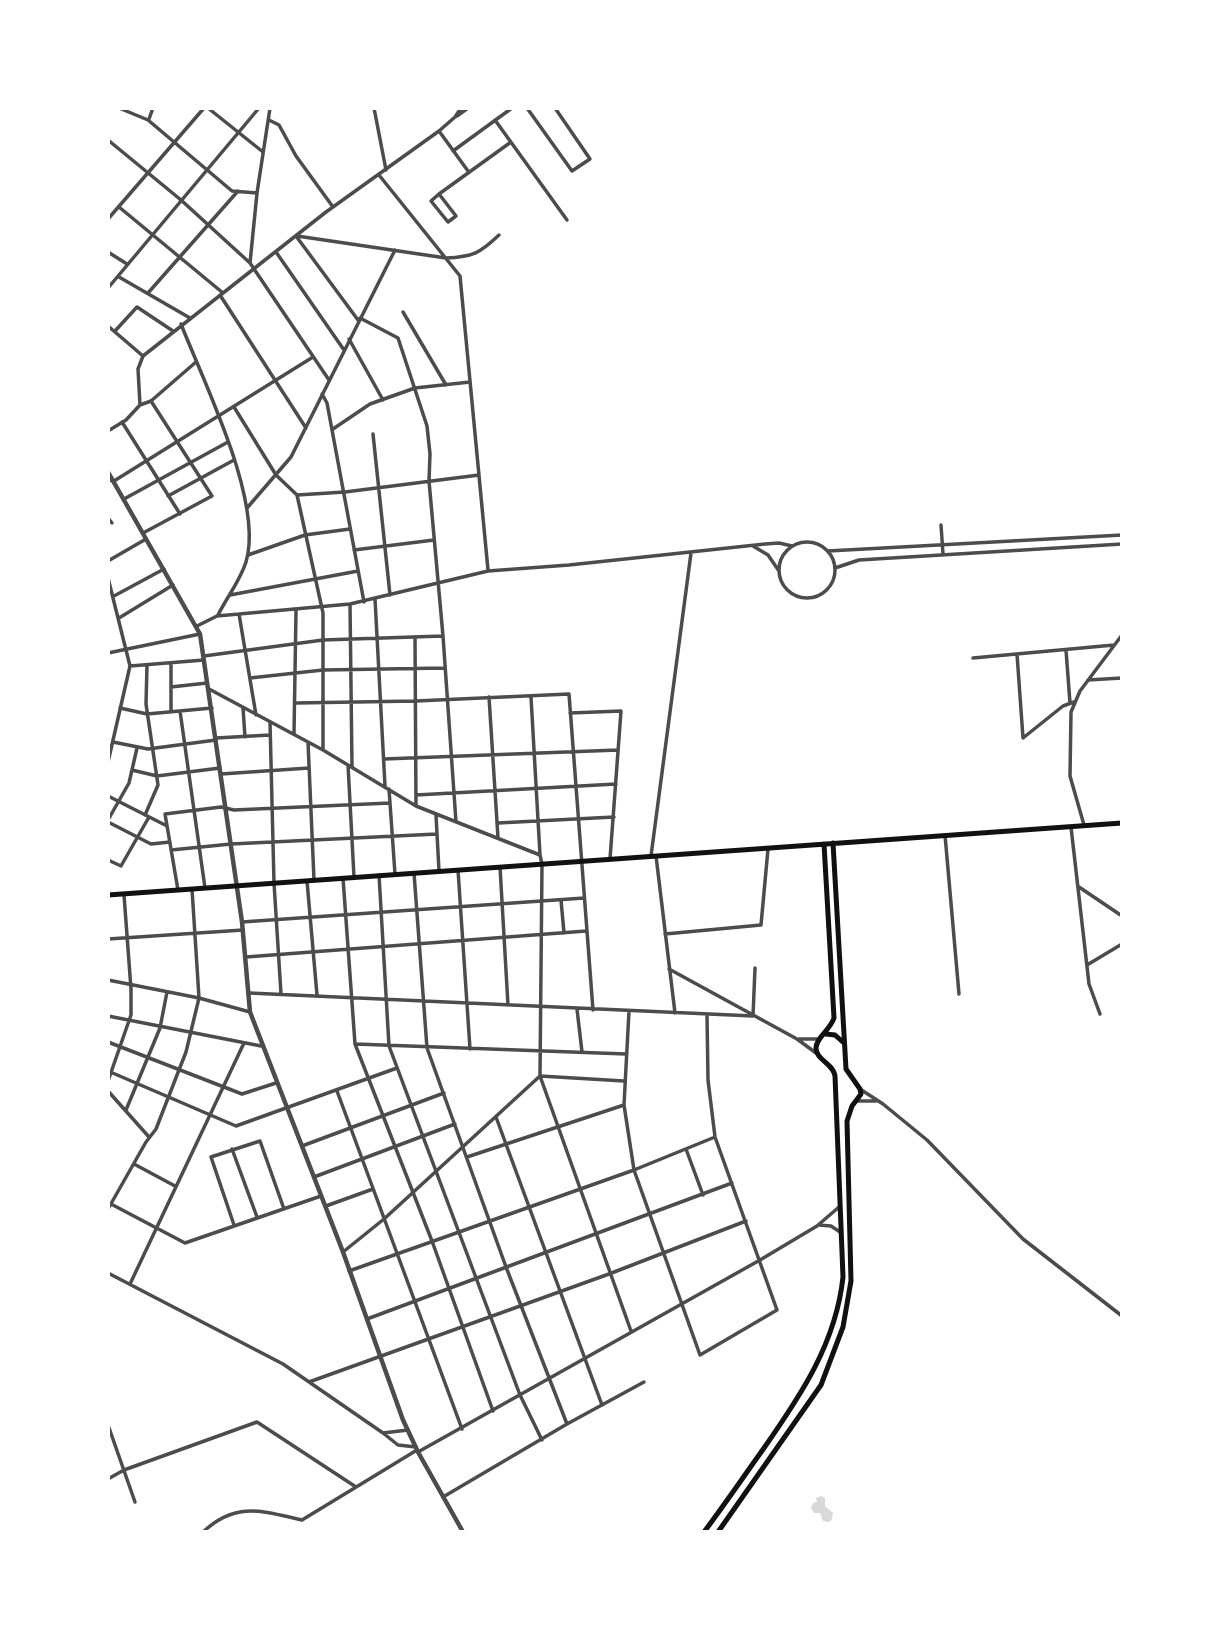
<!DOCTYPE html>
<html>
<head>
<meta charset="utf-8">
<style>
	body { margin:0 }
	#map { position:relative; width:1230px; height:1640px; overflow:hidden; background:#fff; font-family:"IBM Plex Serif",serif }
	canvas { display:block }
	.frame { position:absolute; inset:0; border:110px solid #fff; pointer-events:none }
</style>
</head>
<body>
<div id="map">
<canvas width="1230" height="1640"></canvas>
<div class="frame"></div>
</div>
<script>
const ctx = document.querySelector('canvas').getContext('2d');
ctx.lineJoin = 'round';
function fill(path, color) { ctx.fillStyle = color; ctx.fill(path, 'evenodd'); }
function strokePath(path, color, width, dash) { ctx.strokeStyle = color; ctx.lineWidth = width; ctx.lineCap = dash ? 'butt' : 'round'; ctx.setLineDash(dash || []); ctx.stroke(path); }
fill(new Path2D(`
	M 821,1496 L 825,1498 L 825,1506 L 833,1513 L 832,1519 L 829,1522 L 823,1521 L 820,1513 L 814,1513 L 811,1508 L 813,1503 L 817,1502 L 816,1498 Z`), '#d9d9d9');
strokePath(new Path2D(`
	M 119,108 L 148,120 L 232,191 L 257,193
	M 208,108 L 263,152
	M 374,108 L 386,170
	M 527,108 L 572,171 L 590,159 L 555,108
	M 108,110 L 109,108
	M 457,116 L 468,108
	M 149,119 L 153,108
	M 269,120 L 279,125 L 296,156 L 333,207
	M 495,120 L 567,220
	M 439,131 L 468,171
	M 108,140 L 181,200 L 250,263 L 329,380
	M 453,151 L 512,108
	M 379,175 L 460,276 L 488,570
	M 439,194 L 511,142
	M 439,194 L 456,216 L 448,222 L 431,201 Z
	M 119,207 L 223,293
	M 108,219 L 204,108
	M 296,236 L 358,320
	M 297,236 L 446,258 C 473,257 480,253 499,235
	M 108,252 L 127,264
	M 276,252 L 344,350
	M 250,263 L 257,193 L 270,108
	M 119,277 L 190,318
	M 108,288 L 259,108
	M 148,293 L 238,191
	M 220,295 L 306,428
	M 403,312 L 446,385
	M 360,318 L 398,338 L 427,426 L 430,454 L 429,481 L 443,636 L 456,822
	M 181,324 C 204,383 264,502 246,562 C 240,581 227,597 218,615
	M 108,326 L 143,356
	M 115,331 L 137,307 L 173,331
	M 349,339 L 383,400
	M 322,394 L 327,403 L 364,602
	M 140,405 L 138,369 L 143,356 L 326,212 L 439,131 L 455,117 L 461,108
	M 234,407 L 276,475 L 297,495 L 323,613 L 323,750
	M 122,422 L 180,514
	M 333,429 L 370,404 L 415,388 L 470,382
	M 108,431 L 126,420 L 140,405 L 151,401 L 196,362
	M 373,434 L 390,595
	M 108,480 L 114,481 L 313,357
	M 297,495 L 345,492 L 479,475
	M 168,496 L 234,460
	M 124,499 L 228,442
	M 247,508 L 291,457 L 395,250
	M 108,518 L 112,523
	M 941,525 L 943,554
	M 143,533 L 212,496 L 151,401
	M779 570a28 28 0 1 1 56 0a28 28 0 1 1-56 0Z
	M 753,546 L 768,555 L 779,571
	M 354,550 L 434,540
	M 828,551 L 1122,535
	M 248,555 L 305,535 L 350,529
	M 108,561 L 146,539
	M 835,568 L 859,560 L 1122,544
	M 108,578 L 130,666 L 108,762
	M 230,595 L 358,571
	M 114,596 L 164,569
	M 375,599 L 385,786
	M 350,604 L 352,767
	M 239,614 L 256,715
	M 119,618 L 173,585
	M 197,626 L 217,616 L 350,604 L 488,571 L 569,565 L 765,544 L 779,543 L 792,546
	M 415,637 L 416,806
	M 1066,650 L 1070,703
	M 108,653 L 200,634
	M 1017,654 L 1023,738
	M 204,656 L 323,640 L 443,636
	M 973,658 L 1114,645
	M 171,663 L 171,712
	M 130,666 L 204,660
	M 250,678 L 323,670 L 445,668
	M 1088,680 L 1122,678
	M 171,687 L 207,683
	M 209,689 L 323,750 L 416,806 L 540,855 L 542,864 L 540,1076 L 631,1331
	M 489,697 L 498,838
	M 531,697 L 540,855
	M 296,703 L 416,701 L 569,694 L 593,1010
	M 120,708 L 147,714 L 212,708
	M 243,708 L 245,737
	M 180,711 L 205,888
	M 570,713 L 621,711 L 610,859
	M 270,722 L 274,883 L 281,994
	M 294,734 L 296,611
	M 216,738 L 270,735
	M 1023,738 L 1063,706 L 1074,702
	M 113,742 L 148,749 L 216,740
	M 308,742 L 314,880
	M 384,759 L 618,750
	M 348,765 L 354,877
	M 132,770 L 157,776 L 220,768
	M 221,774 L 309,768
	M 389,789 L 395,874
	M 416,795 L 616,784
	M 108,796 L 167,826
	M 145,815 L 158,785 L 146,704 L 147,665
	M 436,815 L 439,871
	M 108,820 L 129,783 L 137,748
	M 108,822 L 151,844 L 170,842
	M 498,823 L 614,817
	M 1084,825 L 1070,776 L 1071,712 L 1080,691 L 1122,635
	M 1071,827 L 1089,984 L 1100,1014
	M 945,835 L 959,994
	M 171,850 L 231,844 L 437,834
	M 651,856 L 691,553
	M 656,856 L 675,1013
	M 108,860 L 121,866 L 149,817
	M 500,867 L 508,1005
	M 458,870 L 470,1049
	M 414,873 L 427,1048 L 506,1267 L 567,1424
	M 379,875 L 389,1046 L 520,1395 L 542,1440
	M 343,878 L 355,1044 L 432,1241 L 493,1411
	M 307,881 L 317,995
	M 1079,887 L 1122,916
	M 178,890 L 165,814 L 221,807 L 234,810 L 390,803
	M 561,900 L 564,933
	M 242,922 L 584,898
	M 665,934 L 761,925 L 768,849
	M 108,939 L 243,930
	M 246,957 L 586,931
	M 1087,965 L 1122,944
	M 669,969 L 797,1039 L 816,1053
	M 108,980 L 199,998 L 250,1012
	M 249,993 L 753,1016
	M 577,1009 L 582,1052
	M 629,1011 L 624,1105 L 634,1170 L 700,1355 L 777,1310 L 715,1137 L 708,1080 L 707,1015
	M 108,1016 L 261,1046
	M 753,1016 L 755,968
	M 799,1039 L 819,1039
	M 108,1042 L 242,1094 L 276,1083
	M 355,1044 L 626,1054
	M 108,1071 L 236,1126 L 397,1068
	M 540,1076 L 624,1081
	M 108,1081 L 131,1015 L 131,989 L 124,895
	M 860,1089 L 883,1104 L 927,1140 L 1023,1239 L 1122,1316
	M 108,1091 L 149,1137
	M 337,1091 L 462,1429
	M 858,1101 L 876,1101
	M 126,1110 L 160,1028 L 167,992
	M 496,1117 L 602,1405
	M 302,1146 L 444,1093
	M 232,1149 L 257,1217
	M 686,1149 L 703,1195
	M 467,1157 L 624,1105
	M 134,1164 L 175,1186
	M 314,1177 L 455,1124
	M 111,1204 L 185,1243 L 321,1196
	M 326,1206 L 373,1189
	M 108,1209 L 146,1142 L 156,1129 L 186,1052 L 199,998 L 192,889
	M 234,1225 L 211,1157 L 260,1141 L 284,1209
	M 819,1225 L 831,1226 L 840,1232
	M 343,1252 L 384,1219 L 540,1076
	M 349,1271 L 634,1170 L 715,1137
	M 108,1273 L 283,1364 L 383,1433
	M 130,1284 L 244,1043
	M 367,1319 L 732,1183
	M 309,1382 L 609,1274 L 746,1221
	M 108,1425 L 135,1502
	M 408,1430 L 383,1433 L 398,1445 L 416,1447
	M 418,1452 L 760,1260 L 817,1226 L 839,1207
	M 108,1479 L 124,1470 L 257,1422 L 356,1487
	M 443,1497 L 567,1424 L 644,1382
	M 203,1532 C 236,1501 262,1511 302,1520 L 417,1450`), '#4c4c4c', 3.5);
strokePath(new Path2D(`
	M 108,472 L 200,634 L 242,922 L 250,1012 L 343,1252 L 403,1420 L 418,1452 L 463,1532`), '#4c4c4c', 4.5);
strokePath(new Path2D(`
	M 108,895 L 1122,823
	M 826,1034 L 835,1035 L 844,1043
	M 704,1532 C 725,1504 744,1476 764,1448 C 801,1395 836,1343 843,1277 L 835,1076 C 833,1063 816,1060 816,1048 C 816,1038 830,1030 834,1018 L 824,844
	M 718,1532 L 821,1385 L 843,1327 L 851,1281 L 847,1121 L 852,1106 L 861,1094 L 860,1089 L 846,1069 L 833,843`), '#111', 5);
</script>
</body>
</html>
